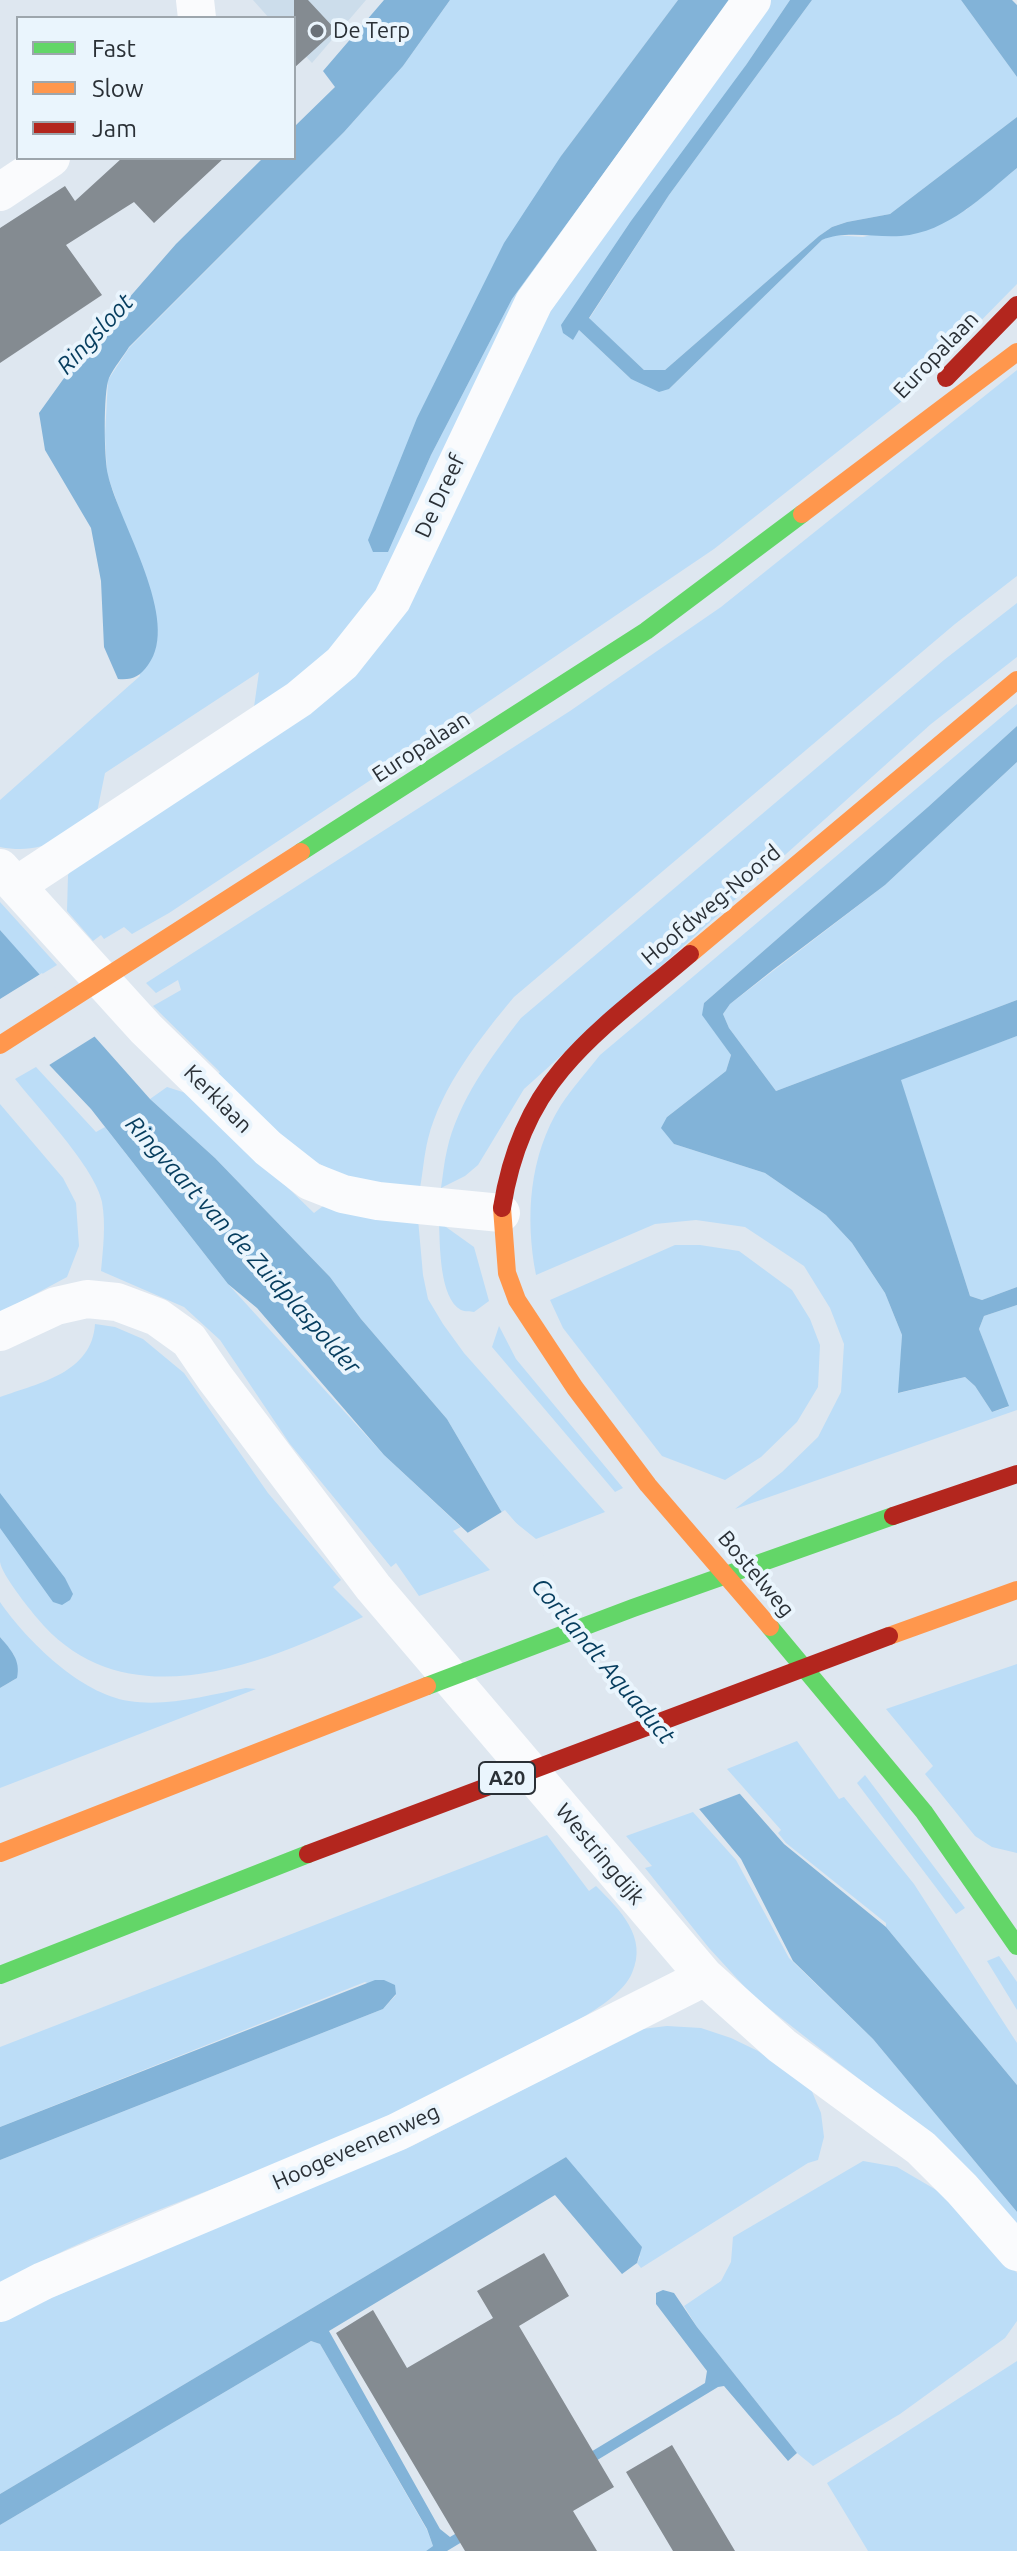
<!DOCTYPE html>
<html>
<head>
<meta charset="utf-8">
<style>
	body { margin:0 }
	#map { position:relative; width:1017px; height:2551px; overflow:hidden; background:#dee7f0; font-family:Ubuntu,sans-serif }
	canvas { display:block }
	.legend { position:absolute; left:16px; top:16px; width:280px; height:144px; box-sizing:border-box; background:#eaf5fd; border:2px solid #9da6ad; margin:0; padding:10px 14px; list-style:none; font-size:24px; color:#2a3036 }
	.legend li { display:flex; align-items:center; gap:16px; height:40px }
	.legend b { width:40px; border:2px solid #9da6ad }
</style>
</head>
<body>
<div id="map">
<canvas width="1017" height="2551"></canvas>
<ul class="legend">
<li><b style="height:10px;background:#63d668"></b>Fast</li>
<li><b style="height:10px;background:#ff974d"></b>Slow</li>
<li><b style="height:10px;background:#b3261e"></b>Jam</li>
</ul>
</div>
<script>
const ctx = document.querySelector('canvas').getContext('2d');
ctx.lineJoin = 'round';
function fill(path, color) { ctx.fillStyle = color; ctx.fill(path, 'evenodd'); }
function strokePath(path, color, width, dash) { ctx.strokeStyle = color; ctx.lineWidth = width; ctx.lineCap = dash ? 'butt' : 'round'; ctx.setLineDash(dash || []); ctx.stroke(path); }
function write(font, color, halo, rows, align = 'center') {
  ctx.font = font + ' Ubuntu,sans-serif'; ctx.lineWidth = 8; ctx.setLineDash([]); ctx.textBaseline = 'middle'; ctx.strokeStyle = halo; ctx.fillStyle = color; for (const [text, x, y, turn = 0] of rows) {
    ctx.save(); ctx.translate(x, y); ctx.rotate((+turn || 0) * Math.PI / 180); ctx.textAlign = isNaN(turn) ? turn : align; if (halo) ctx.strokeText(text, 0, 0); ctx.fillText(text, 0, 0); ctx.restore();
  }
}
fill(new Path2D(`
	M 253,0 L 366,0 L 312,63 L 294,44 L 294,18 L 269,18 Z`), '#ccddeb');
fill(new Path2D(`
	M 450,0 L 678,0 L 561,156 L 388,552 L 431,455 L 512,299 L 730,0 L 686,81 L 375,598 L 315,670 L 253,714 L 259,672 L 105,773 L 96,817 C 62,838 42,855 0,847 L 0,800 L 140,676 L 123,519 L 107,474 L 105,435 L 108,380 L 129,348 L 344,132 L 403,66 Z
	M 763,0 L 790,0 L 746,65 L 572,340 L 579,330 L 631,379 L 669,389 L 822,240 L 833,235 L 863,237 L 966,210 L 1017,168 L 1017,284 L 902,401 L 714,549 L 445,731 L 169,913 L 132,934 L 124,927 L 104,939 L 101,935 L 93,941 L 67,911 L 68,875 L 75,863 L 312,706 L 510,370 Z
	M 812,0 L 961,0 L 1017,77 L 1017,117 L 890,214 L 847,222 L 832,227 L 819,236 L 665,370 L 644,370 L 589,319 L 669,195 Z
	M 1017,370 L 1017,576 L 955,624 L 514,997 C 480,1038 441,1087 428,1139 C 424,1155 423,1172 420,1188 C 400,1185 379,1184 359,1179 C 301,1166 257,1115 214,1078 L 220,1072 L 153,1006 L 181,990 L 178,980 L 156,993 L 146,983 L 570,711 L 721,607 Z
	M 1017,603 L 1017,657 L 931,724 L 524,1089 L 478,1165 L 465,1176 L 441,1188 C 443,1175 444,1162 447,1150 C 458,1101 491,1057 521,1018 L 944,660 Z
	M 1017,704 L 1017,726 L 928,807 L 704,1003 L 703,1015 L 731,1055 L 726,1071 L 667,1117 L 674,1144 L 765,1173 L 826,1215 L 852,1243 L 885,1293 L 902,1335 L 899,1393 L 965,1377 L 975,1386 L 992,1412 L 1008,1407 L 979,1329 L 984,1316 L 1017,1305 L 1017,1410 L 735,1509 L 782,1472 L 818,1437 L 841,1392 L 844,1344 L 830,1308 L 804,1266 L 745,1227 L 696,1220 L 655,1224 L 536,1275 C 525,1217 529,1156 561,1105 C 572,1088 587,1072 600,1055 Z
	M 1017,762 L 1017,1000 L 776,1091 L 729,1028 L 723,1014 L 730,1004 L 885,885 Z
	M 0,902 L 57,965 L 39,976 L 0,930 Z
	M 1017,1036 L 1017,1287 L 982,1300 L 970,1296 L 900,1079 Z
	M 36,1067 L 96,1132 L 105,1127 L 228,1284 L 384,1455 L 461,1527 L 453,1531 L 490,1570 L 419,1596 L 396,1563 L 391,1567 L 290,1444 L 220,1340 L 184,1307 L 101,1271 C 103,1248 106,1225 102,1202 C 96,1169 38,1108 15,1079 Z
	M 167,1087 L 192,1095 L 314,1213 L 327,1203 L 418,1219 L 423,1275 L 428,1299 L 443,1324 L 464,1353 L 605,1512 L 536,1539 L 501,1511 L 447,1419 L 361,1319 L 330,1277 L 215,1158 L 150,1099 Z
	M 0,1104 L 63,1178 L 76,1203 L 79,1246 L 67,1277 L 0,1313 Z
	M 439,1222 L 474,1247 L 489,1301 L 474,1312 C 470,1311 465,1312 461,1310 C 439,1298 440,1244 439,1222 Z
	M 675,1245 L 700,1245 L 739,1251 L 792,1290 L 810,1319 L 820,1345 L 818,1387 L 797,1422 L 761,1457 L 725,1480 L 662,1456 L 563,1328 L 550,1300 Z
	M 95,1324 L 115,1327 L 143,1339 L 184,1373 L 268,1493 L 341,1580 L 333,1587 L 363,1617 C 262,1664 124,1723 37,1618 C 28,1607 2,1575 0,1562 C 0,1547 0,1529 0,1514 C 0,1475 0,1436 0,1397 C 39,1383 92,1373 95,1324 Z
	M 499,1326 L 516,1359 L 623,1488 L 615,1492 L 492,1347 Z
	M 0,1602 C 27,1641 81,1694 129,1701 C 167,1707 209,1695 246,1688 L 256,1689 L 0,1788 L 0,1688 L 17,1678 L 14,1655 L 0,1637 Z
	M 1017,1664 L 1017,1853 L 992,1847 L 975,1836 L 925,1774 L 933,1766 L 886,1709 Z
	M 797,1741 L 839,1799 L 844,1797 L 914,1884 L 1017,2043 L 1017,2085 L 886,1927 L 886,1923 L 786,1843 L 778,1833 L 781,1830 L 727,1769 Z
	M 865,1775 L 965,1908 L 956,1914 L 857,1783 Z
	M 693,1812 L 736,1860 L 789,1958 L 873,2039 L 1017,2212 L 1017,2228 L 942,2144 L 753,1996 L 709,1948 L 645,1868 L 652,1866 L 626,1836 Z
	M 547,1835 L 589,1891 L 596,1886 C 620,1910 648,1937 632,1973 C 618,2007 540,2039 508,2056 C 461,2079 415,2104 367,2126 C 246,2181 116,2218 0,2284 L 0,2160 L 383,2009 L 396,1995 L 365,1982 L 0,2127 L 0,2047 Z
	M 999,1956 L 1017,1982 L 1017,2010 L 987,1961 Z
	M 667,2026 L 701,2028 L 731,2038 L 758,2051 L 811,2089 L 821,2113 L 824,2137 L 818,2160 L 808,2163 L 641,2268 L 637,2263 L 640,2257 L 566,2157 L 0,2494 L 0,2320 L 281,2199 L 412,2146 L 642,2029 Z
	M 863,2161 L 897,2167 L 938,2191 L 1017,2273 L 1017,2321 L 1005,2338 L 900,2414 L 813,2466 L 797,2453 L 697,2327 L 684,2306 L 721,2281 L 731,2262 L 733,2237 Z
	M 311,2341 L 320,2344 L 427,2530 L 433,2546 L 426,2551 L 0,2551 L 0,2525 Z
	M 1017,2361 L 1017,2551 L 868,2551 L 827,2483 Z`), '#bcddf7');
fill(new Path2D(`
	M 384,0 L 450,0 L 403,66 L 344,132 L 129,347 C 123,357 114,367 109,378 C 103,392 104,460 108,475 C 119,523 182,621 148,665 C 139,677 133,680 118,679 L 104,647 L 101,581 L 91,528 L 45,450 L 39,413 L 87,346 L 176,244 L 263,158 L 294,158 L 294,127 L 335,87 L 323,71 Z
	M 678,0 L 730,0 L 512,299 L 431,455 L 388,552 L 373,552 L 368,540 L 417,418 L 504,243 L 561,156 Z
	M 790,0 L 812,0 L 669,195 L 589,318 L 644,370 L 665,370 L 819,236 L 832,227 L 847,222 L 890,214 L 1017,117 L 1017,168 C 983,196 948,232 901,236 C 876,238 845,230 822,240 L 669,389 L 659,392 L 631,379 L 579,330 L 573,340 L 563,333 L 561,325 L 631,221 L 746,65 Z
	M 961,0 L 1012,0 L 1017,5 L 1017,77 Z
	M 1017,726 L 1017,762 L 885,885 L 774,969 L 730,1004 L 723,1014 L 729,1028 L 776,1091 L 1017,1000 L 1017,1036 L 901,1080 L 970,1296 L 982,1300 L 1017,1287 L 1017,1305 L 984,1316 L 979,1329 L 1009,1406 L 992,1412 L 975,1386 L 965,1377 L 898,1393 L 902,1335 L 885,1293 L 852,1243 L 826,1215 L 765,1173 L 674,1144 L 661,1128 L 667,1117 L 726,1071 L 731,1055 L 702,1015 L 704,1003 L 928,807 Z
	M 0,930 L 150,1099 L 215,1158 L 330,1277 L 361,1319 L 447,1419 L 501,1511 L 740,1794 L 784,1844 L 886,1927 L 1017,2085 L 1017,2212 L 873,2039 L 793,1961 L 741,1859 L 467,1532 L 384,1455 L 257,1308 L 228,1284 L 91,1109 L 0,1013 Z
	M 0,1493 L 65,1578 L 73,1594 L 70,1600 L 62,1605 L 53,1602 L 0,1528 Z
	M 0,1637 C 11,1650 21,1660 17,1678 L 0,1688 Z
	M 375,1980 L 384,1980 L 395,1985 L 396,1994 L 383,2009 L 0,2160 L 0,2127 Z
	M 566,2157 L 642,2247 L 637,2263 L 622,2274 L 555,2195 L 329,2331 L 440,2529 L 450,2537 L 705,2383 L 707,2371 L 656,2304 L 656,2293 L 663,2290 L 674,2293 L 697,2327 L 797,2453 L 788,2461 L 724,2386 L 718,2387 L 447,2551 L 426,2551 L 433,2546 L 427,2529 L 320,2344 L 311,2341 L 0,2525 L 0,2494 Z`), '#82b3d8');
fill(new Path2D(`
	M 42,973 L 97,1035 L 46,1067 L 0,1018 L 0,999 Z
	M 505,1510 L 744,1792 L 694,1811 L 464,1535 Z`), '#dee7f0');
fill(new Path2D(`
	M 294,0 L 308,0 L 336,30 L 294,68 Z
	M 122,158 L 224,158 L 154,223 L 134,202 L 66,245 L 102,295 L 0,363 L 0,228 L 65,186 L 75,201 Z
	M 544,2253 L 569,2296 L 519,2326 L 614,2487 L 573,2511 L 597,2551 L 465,2551 L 336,2333 L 373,2310 L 407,2368 L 493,2318 L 477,2291 Z
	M 672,2445 L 735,2551 L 673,2551 L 626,2472 Z`), '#848b91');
strokePath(new Path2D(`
	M 195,0 L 197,18
	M 0,192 L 51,158
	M 0,868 L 146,1029 L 268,1148 L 310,1181 L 343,1194 L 378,1201 L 501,1213
	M 17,885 L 299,699 L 342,663 L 392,600 L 534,302 L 752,0
	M 0,1332 L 56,1306 L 87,1299 L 117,1302 L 157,1317 L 189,1340 L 215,1378 L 373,1587 L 705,1977 L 782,2046 L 921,2148 L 962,2189 L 1017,2252
	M 0,2303 L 43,2281 L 397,2132 L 705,1977`), '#fafbfd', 38);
strokePath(new Path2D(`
	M 301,852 L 646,631 L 802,514
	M 770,1627 L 924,1812 L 1017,1946
	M 427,1686 L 633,1608 L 893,1516
	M 0,1975 L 308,1854`), '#63d668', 18);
strokePath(new Path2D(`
	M 802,514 L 1017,352
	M 690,954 L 1017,680
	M 0,1045 L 301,852
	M 502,1208 L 507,1273 L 517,1300 L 575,1388 L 648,1485 L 770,1627
	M 889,1636 L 1017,1590
	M 0,1853 L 427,1686`), '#ff974d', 18);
strokePath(new Path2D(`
	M 946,378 L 1017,305
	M 502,1208 C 510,1157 528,1109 562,1069 C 598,1026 647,991 690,954
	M 893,1516 L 1017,1474
	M 308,1854 L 889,1636`), '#b3261e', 18);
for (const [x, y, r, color] of [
	[317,31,8,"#697077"]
]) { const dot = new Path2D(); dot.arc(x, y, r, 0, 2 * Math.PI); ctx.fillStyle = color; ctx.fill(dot); strokePath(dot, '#eaf5fd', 3); }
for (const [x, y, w] of [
	[507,1778,56]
]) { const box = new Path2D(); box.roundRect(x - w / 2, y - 16, w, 32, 6); ctx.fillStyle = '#eaf5fd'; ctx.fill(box); strokePath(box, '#2a3036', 2); }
write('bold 20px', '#2a3036', null, [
	["A20",507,1778]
]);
write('22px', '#2a3036', '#eaf5fd', [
	["De Terp",333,31]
], 'left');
write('22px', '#2a3036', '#eaf5fd', [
	["Europalaan",936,355,-46],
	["De Dreef",440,496,-65],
	["Europalaan",421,747,-33],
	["Hoofdweg-Noord",711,905,-40],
	["Kerklaan",218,1099,45],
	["Bostelweg",756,1574,50],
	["Westringdijk",600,1854,50],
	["Hoogeveenenweg",356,2147,-24]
]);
write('italic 24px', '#063d5e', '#eaf5fd', [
	["Ringsloot",95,334,-47],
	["Ringvaart van de Zuidplaspolder",243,1245,48],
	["Cortlandt Aquaduct",603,1661,50]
]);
</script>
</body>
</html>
